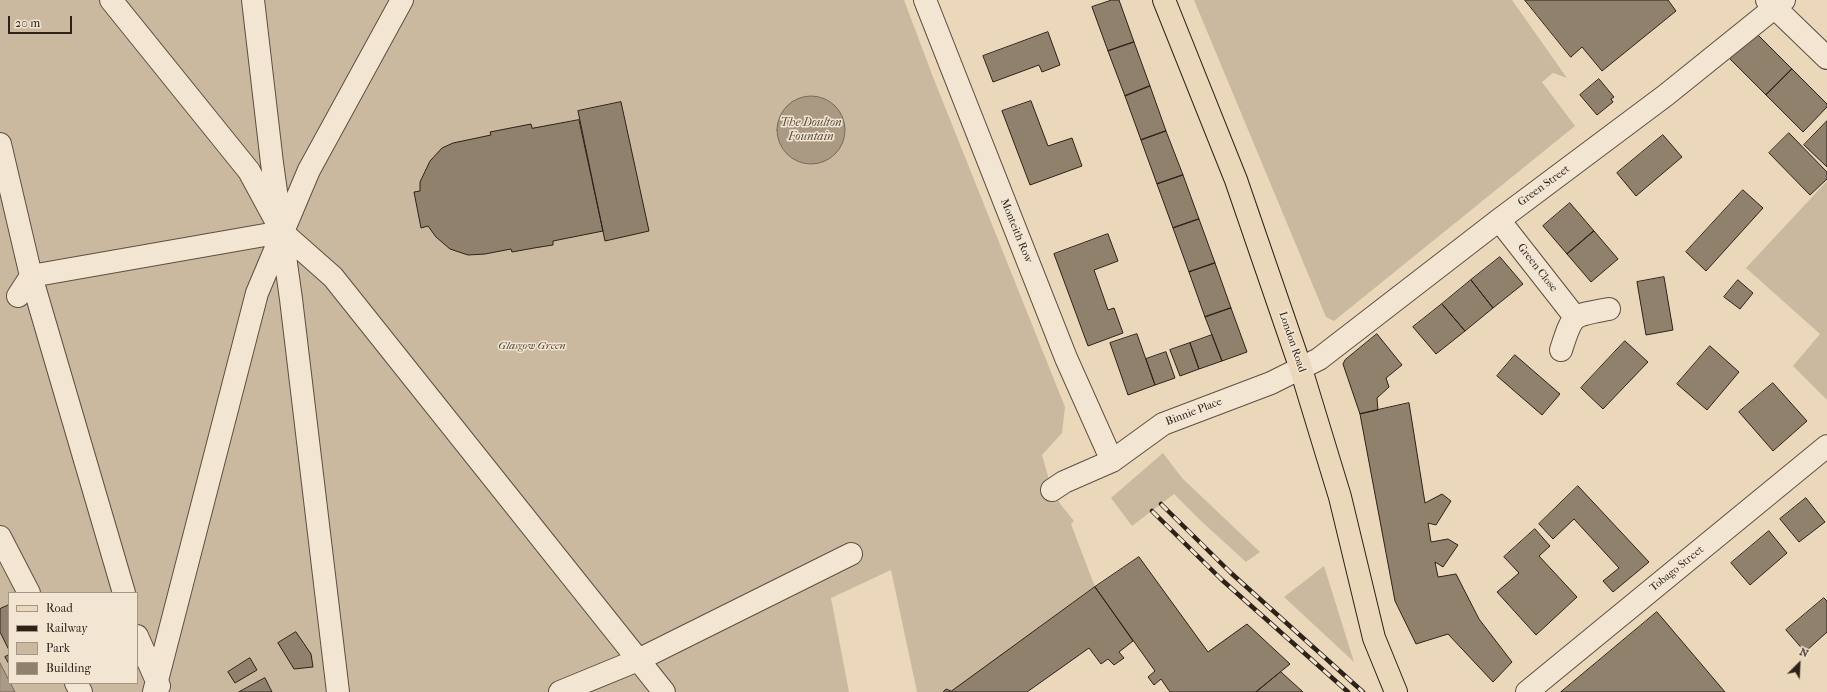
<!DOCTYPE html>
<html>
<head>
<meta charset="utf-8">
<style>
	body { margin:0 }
	#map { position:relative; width:1827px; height:692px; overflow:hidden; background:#ebd8ba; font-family:"IM FELL French Canon",serif }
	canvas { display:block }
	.legend { position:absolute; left:8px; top:592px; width:130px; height:92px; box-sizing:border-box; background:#f2e6d2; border:1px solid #a39888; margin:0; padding:5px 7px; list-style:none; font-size:12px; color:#2d221a }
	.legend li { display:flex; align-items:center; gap:8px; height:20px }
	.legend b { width:20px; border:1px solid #a39888 }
	.north { position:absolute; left:1779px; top:644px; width:40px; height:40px; -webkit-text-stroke:3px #f2e6d2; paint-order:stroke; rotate:24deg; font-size:11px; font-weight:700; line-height:16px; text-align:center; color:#2d221a }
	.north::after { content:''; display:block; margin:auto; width:14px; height:18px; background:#2d221a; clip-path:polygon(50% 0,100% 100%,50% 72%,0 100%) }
	.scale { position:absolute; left:8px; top:16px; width:64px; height:18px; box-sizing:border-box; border:2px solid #2d221a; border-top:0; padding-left:5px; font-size:12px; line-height:14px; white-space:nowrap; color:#2d221a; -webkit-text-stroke:3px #f2e6d2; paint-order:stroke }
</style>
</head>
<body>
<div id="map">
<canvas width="1827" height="692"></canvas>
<ul class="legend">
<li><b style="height:5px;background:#ebd8ba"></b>Road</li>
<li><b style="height:5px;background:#2d221a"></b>Railway</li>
<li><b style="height:11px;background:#cbb99f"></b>Park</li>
<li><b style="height:11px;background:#90816d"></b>Building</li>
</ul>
<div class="north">N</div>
<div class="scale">20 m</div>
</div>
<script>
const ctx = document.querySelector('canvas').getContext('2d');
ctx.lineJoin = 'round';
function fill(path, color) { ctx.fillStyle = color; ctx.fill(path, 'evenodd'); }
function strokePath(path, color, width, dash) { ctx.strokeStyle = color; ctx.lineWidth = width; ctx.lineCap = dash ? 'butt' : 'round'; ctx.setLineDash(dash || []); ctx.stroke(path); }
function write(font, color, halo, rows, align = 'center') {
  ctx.font = font + ' "IM FELL French Canon",serif'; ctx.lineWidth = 3; ctx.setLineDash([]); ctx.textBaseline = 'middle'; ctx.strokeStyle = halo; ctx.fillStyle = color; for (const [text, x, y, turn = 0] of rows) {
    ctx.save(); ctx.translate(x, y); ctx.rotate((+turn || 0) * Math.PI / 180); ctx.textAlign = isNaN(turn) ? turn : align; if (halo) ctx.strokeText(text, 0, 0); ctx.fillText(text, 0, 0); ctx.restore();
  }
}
fill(new Path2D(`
	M 0,0 L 904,0 L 933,77 L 1065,407 L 1062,433 L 1042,455 L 1052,490 L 1061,505 L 1074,521 L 1071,524 L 1095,587 L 951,691 L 946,689 L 943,692 L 917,692 L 891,570 L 831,598 L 849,692 L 15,692 L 10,683 L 137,683 L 137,593 L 9,593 L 9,680 L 0,663 Z
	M 1194,0 L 1512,0 L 1567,78 L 1553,73 L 1542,82 L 1575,126 L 1334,321 L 1326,317 Z
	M 1827,181 L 1827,400 L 1793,366 L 1820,334 L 1746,268 Z
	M 1163,453 L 1182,478 L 1260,552 L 1246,562 L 1201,521 L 1174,494 L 1132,526 L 1111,498 Z
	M 1324,566 L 1354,662 L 1284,597 Z`), '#cbb99f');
const water = new Path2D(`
	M777 130a34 34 0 1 1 68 0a34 34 0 1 1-68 0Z
	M 0,663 L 15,692 L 0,692 Z`);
fill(water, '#aa9a84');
strokePath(water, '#786a5a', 1);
const building = new Path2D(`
	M 1112,0 L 1119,0 L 1134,42 L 1108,51 L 1092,7 Z
	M 1525,0 L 1668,0 L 1676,11 L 1602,71 L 1582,47 L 1571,57 Z
	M 1048,32 L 1060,65 L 1042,72 L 1039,65 L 993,82 L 983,56 Z
	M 1756,33 L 1792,69 L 1766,95 L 1730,59 Z
	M 1134,42 L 1150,86 L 1125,96 L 1108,51 Z
	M 1792,69 L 1827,104 L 1827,107 L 1803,132 L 1766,95 Z
	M 1599,79 L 1614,97 L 1611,99 L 1613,102 L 1597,115 L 1580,95 Z
	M 1150,86 L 1166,131 L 1141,140 L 1125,96 Z
	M 1031,101 L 1048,146 L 1072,138 L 1082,166 L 1030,185 L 1002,111 Z
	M 621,102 L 649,231 L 605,241 L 578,111 Z
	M 579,120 L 603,231 L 553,241 L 553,245 L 534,248 L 512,252 L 511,249 L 485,254 L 468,255 L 450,249 L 436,237 L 428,226 L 421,228 L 414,192 L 420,191 L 420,182 L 430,161 L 442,148 L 453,143 L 491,135 L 490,132 L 531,124 L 532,128 Z
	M 1827,121 L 1827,167 L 1804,145 Z
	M 1166,131 L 1183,175 L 1157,184 L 1141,140 Z
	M 1789,133 L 1827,172 L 1827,179 L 1810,195 L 1769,153 Z
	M 1663,135 L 1682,157 L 1636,196 L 1617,173 Z
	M 1183,175 L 1199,219 L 1173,228 L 1157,184 Z
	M 1743,190 L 1763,208 L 1706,271 L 1686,252 Z
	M 1570,203 L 1594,231 L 1567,254 L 1543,226 Z
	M 1199,219 L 1215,263 L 1189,272 L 1173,228 Z
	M 1594,231 L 1618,259 L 1591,282 L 1567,254 Z
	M 1108,234 L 1118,261 L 1094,270 L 1108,310 L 1114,308 L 1123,333 L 1088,346 L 1054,254 Z
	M 1500,257 L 1523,284 L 1493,308 L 1471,280 Z
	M 1215,263 L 1231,308 L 1205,317 L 1189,272 Z
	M 1664,277 L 1673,330 L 1646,335 L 1637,282 Z
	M 1471,280 L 1493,308 L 1465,331 L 1442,304 Z
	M 1738,280 L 1753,293 L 1740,309 L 1724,297 Z
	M 1442,304 L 1465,331 L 1436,354 L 1413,327 Z
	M 1231,308 L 1247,352 L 1222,361 L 1205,317 Z
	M 1137,334 L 1155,385 L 1128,395 L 1110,343 Z
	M 1377,334 L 1402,365 L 1386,378 L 1389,387 L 1377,398 L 1378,410 L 1360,414 L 1343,364 L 1345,360 Z
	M 1212,335 L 1222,361 L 1199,369 L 1190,343 Z
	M 1625,341 L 1648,362 L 1603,409 L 1581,388 Z
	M 1190,343 L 1199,369 L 1180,376 L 1170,350 Z
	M 1710,346 L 1739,372 L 1707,410 L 1677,384 Z
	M 1166,352 L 1175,378 L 1155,385 L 1146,359 Z
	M 1515,355 L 1560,394 L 1542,415 L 1497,376 Z
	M 1773,383 L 1807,421 L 1773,451 L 1739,412 Z
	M 1409,403 L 1425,503 L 1442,494 L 1451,501 L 1436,525 L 1428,523 L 1431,542 L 1448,539 L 1458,545 L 1443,567 L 1435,562 L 1438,577 L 1456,574 L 1479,619 L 1512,662 L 1493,682 L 1448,634 L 1416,644 L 1395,601 L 1360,414 Z
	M 1578,486 L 1649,562 L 1613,592 L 1603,581 L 1619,568 L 1574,519 L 1553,539 L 1539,524 Z
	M 1806,498 L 1825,522 L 1799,542 L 1780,519 Z
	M 1535,529 L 1550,546 L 1539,556 L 1577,597 L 1536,635 L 1497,592 L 1519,573 L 1504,557 Z
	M 1769,531 L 1787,553 L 1750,585 L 1731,563 Z
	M 1139,557 L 1208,652 L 1247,624 L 1290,664 L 1256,692 L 1170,692 L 1161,679 L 1154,685 L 1148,677 L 1155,671 L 1095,587 Z
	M 1095,587 L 1133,641 L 1119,652 L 1124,658 L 1114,665 L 1108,659 L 1101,664 L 1089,648 L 1027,692 L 943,692 L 946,689 L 951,691 Z
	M 1824,598 L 1827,601 L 1827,632 L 1805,652 L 1786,630 Z
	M 9,605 L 9,650 L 0,632 L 0,609 Z
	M 1657,612 L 1725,692 L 1561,692 Z
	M 296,632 L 311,654 L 313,667 L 294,669 L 278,643 Z
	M 9,655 L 9,664 L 5,657 Z
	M 250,658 L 257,670 L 235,683 L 228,672 Z
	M 1281,672 L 1303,692 L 1256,692 Z
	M 265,678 L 272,692 L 239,692 Z`);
fill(building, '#90816d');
strokePath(building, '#2d221a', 1);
const street = new Path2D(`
	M 111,0 L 249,171 L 282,232 L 333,277 L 664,692
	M 253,0 L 272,163 L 291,299 L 338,692
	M 925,0 L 1066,358 L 1112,461
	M 1767,0 L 1827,58
	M 0,144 L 31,276 L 124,593
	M 1499,220 L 1575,317
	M 18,296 L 31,276 L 282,232
	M 1561,350 C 1573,313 1571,316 1609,309
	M 1052,490 L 1064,482 L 1112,461 L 1163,424 L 1271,383 L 1319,359 L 1499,220 L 1666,95 L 1784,0
	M 0,537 L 29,593
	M 137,636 L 159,686
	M 76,683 L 81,692
	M 154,692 L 257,293 L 309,170 L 402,0
	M 560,692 L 638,660 L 851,554
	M 1527,692 L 1827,446`);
const primary = new Path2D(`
	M 1164,0 L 1236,180 L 1301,369 L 1340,497 L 1374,638 L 1396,692`);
strokePath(street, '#5c5042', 24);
strokePath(primary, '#2d221a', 24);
strokePath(street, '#f2e6d2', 22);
strokePath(primary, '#ebd8ba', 22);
const rail = new Path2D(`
	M 1161,504 L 1231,573 L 1363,692
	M 1152,511 L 1222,580 L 1348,692`);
strokePath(rail, '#2d221a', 4.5);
strokePath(rail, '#f2e6d2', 3, [9]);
write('11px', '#2d221a', '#f2e6d2', [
	["Green Street",1544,186,-36],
	["Monteith Row",1016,231,68],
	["Green Close",1537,268,52],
	["London Road",1292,342,71],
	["Binnie Place",1194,412,-21],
	["Tobago Street",1677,569,-39]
]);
write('italic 11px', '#54483b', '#f2e6d2', [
	["Glasgow Green",532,346]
]);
write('italic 12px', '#594c3f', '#f2e6d2', [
	["The Doulton",811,123],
	["Fountain",811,137]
]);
</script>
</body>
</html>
